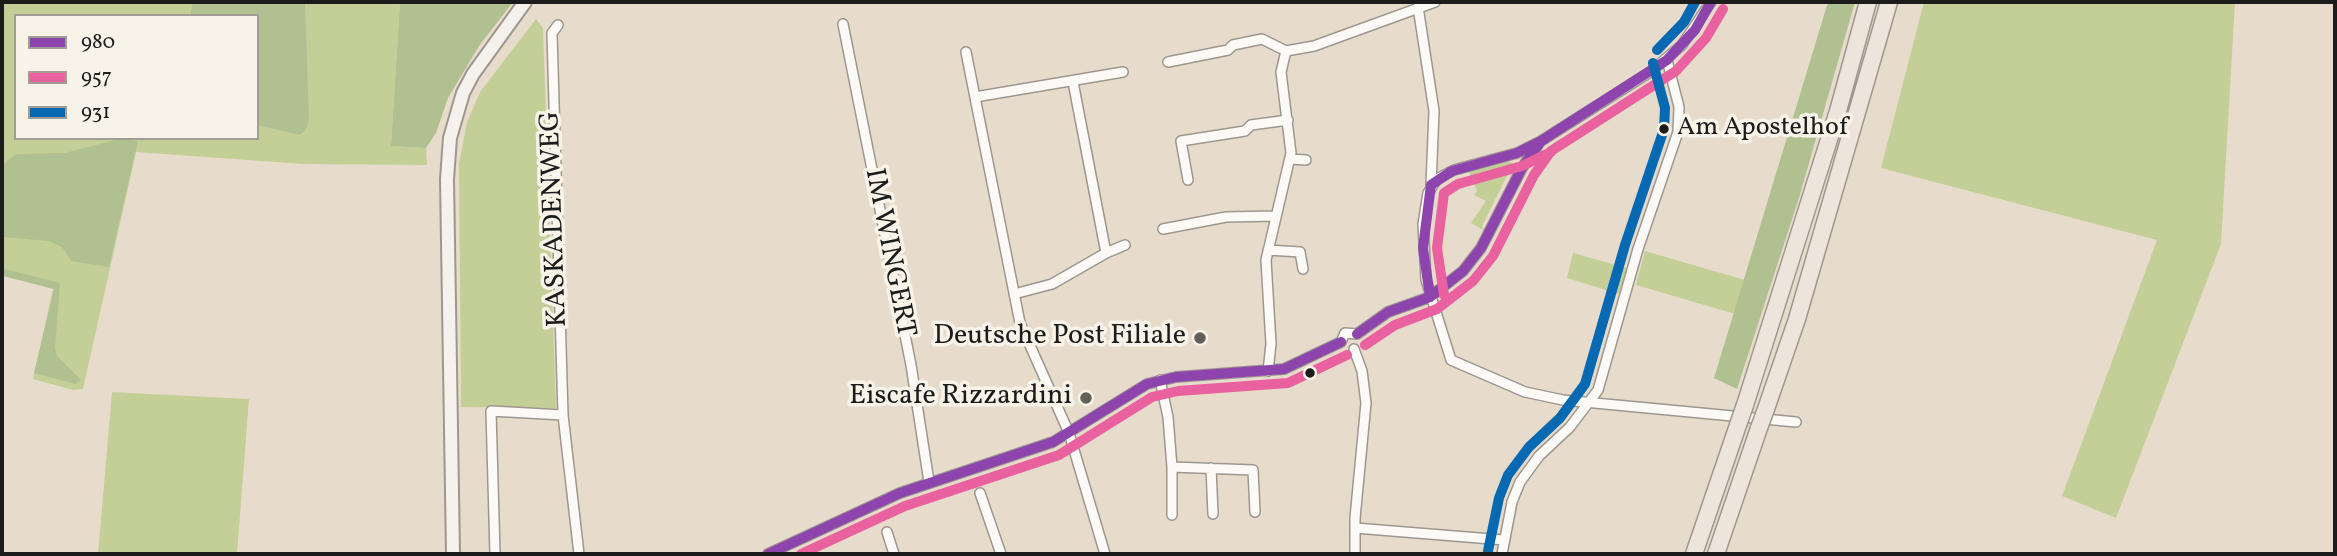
<!DOCTYPE html>
<html>
<head>
<meta charset="utf-8">
<style>
  body { margin:0 }
  #map { position:relative; width:2337px; height:556px; overflow:hidden; background:#e7dccc; font-family:Vollkorn,serif }
  canvas { display:block }
  .frame { position:absolute; inset:0; border:4px solid #1c1c1c; pointer-events:none }
  .legend { position:absolute; left:14px; top:14px; width:245px; height:126px; box-sizing:border-box; background:#f7f3e8; border:2px solid #9f9d96; margin:0; padding:9px 12px; list-style:none; font-size:21px; color:#1c1c1c }
  .legend li { display:flex; align-items:center; gap:14px; height:35px }
  .legend b { width:35px; border:2px solid #9f9d96 }
</style>
</head>
<body>
<div id="map">
<canvas width="2337" height="556"></canvas>
<div class="frame"></div>
<ul class="legend">
<li><b style="height:9px;background:#8e44ad"></b>980</li>
<li><b style="height:9px;background:#e9619e"></b>957</li>
<li><b style="height:9px;background:#0869b3"></b>931</li>
</ul>
</div>
<script>
const c = document.querySelector('canvas').getContext('2d');
c.lineJoin = 'round';
function paint(path, color) {
  c.fillStyle = color;
  c.fill(path, 'evenodd');
}
function poly(rows) {
  const path = new Path2D();
  for (const r of rows) {
    path.moveTo(r[0], r[1]);
    for (let i = 2; i < r.length; i += 2) path.lineTo(r[i], r[i + 1]);
  }
  return path;
}
function strokePath(path, color, width, dash) {
  c.strokeStyle = color;
  c.lineWidth = width;
  c.lineCap = dash ? 'butt' : 'round';
  c.setLineDash(dash || []);
  c.stroke(path);
}
function label(font, color, halo, rows, align = 'center') {
  c.font = font + ' Vollkorn,serif';
  c.lineWidth = 7;
  c.setLineDash([]);
  c.textBaseline = 'middle';
  c.strokeStyle = halo;
  c.fillStyle = color;
  for (const [text, x, y, turn = 0] of rows) {
    c.save();
    c.translate(x, y);
    c.rotate((+turn || 0) * Math.PI / 180);
    c.textAlign = isNaN(turn) ? turn : align;
    if (halo) c.strokeText(text, 0, 0);
    c.fillText(text, 0, 0);
    c.restore();
  }
}
paint(poly([
  [2,2,400,2,391,146,426,148,427,165,303,164,136,152,83,389,73,390,33,379,53,289,4,276,2,282],
  [16,16,257,16,257,138,16,138],
  [1924,2,2235,2,2221,244,2116,518,2062,496,2157,240,1881,168],
  [536,19,543,28,556,408,461,407,459,164,467,122,480,92],
  [1504,160,1513,163,1514,172,1513,176,1509,172,1482,226,1485,231,1471,223,1486,201,1474,195,1477,191,1468,170],
  [1645,251,1745,280,1735,314,1636,285],
  [1573,253,1627,268,1619,294,1567,278],
  [112,392,249,399,237,554,98,554]
]), '#c3cf97');
paint(poly([
  [193,2,305,2,309,121,305,131,299,135,257,125,257,16,190,16],
  [400,2,513,2,479,46,448,98,436,133,426,148,391,146],
  [1828,2,1855,2,1799,198,1737,389,1714,378],
  [119,139,138,141,109,267,71,261,62,247,49,241,2,237,2,166,9,159,17,154,65,153],
  [5,269,60,283,55,348,57,356,81,380,75,384,34,373,54,289,3,276]
]), '#b1c091');
const street = poly([
  [1711,2,1682,45,1650,72,1541,141,1517,153,1454,170,1437,179,1428,193,1423,224,1426,280,1451,360,1525,392,1563,400,1796,422],
  [1418,7,1434,111,1431,185],
  [843,24,911,365,929,482],
  [558,25,552,33,563,415,579,554],
  [966,52,1020,323,1069,433,1105,554],
  [1168,62,1228,50,1233,45,1262,39,1286,51],
  [975,97,1123,72],
  [1290,159,1306,160],
  [1188,180,1181,141,1245,131,1251,125,1288,120],
  [1163,229,1226,217,1276,216],
  [1268,250,1300,252,1303,269],
  [1106,253,1125,245],
  [1014,294,1052,284,1106,253,1073,82],
  [1357,334,1388,312,1430,297,1463,271,1481,248,1522,168,1538,145],
  [1341,342,1345,333,1357,334],
  [1354,349,1362,371,1366,403,1355,518,1355,554],
  [1268,371,1271,344,1266,260,1291,153,1281,72,1286,51,1314,46,1435,2],
  [1160,380,1168,417,1172,467,1253,470,1255,512],
  [1172,467,1172,515],
  [1211,468,1213,514],
  [980,493,1001,554],
  [1355,528,1504,540],
  [887,532,894,554],
  [495,554,491,411,563,415],
  [768,554,900,493,1053,442,1147,384,1176,377,1284,369,1341,342],
  [1502,554,1512,502,1520,482,1539,456,1570,427,1598,390,1638,249,1678,132,1679,107,1667,60]
]);
const secondary = poly([
  [453,554,447,179,450,138,463,93,473,74,525,2]
]);
const highway = poly([
  [1745,405,1838,111,1868,2],
  [1766,409,1797,319,1889,2],
  [1694,554,1738,425],
  [1716,554,1759,428]
]);
strokePath(street, '#9d978e', 12);
strokePath(secondary, '#9d978e', 16);
strokePath(highway, '#9d978e', 19);
strokePath(street, '#fbfaf7', 9);
strokePath(secondary, '#f5f1ec', 12);
strokePath(highway, '#ede4db', 16);
const highwayBridge = poly([
  [1738,425,1745,405],
  [1759,428,1766,409]
]);
strokePath(highwayBridge, '#9d978e', 19, []);
strokePath(highwayBridge, '#ede4db', 16);
strokePath(poly([
  [1430,297,1423,248,1431,185,1452,171,1517,153,1545,139],
  [1357,334,1388,312,1430,297,1463,271,1481,248,1522,168,1541,141,1667,60,1695,30,1711,2],
  [768,554,900,493,1053,442,1147,384,1176,377,1284,369,1341,342]
]), '#8e44ad', 10);
strokePath(poly([
  [1444,295,1437,248,1444,193,1458,184,1522,166,1551,152],
  [1365,345,1395,325,1437,309,1473,281,1493,256,1534,175,1551,151,1676,71,1706,38,1723,9],
  [801,554,905,506,1059,455,1152,397,1178,391,1288,383,1347,355]
]), '#e9619e', 10);
strokePath(poly([
  [1657,50,1684,22,1695,2],
  [1488,551,1499,498,1508,475,1529,447,1560,418,1585,384,1625,245,1664,129,1665,108,1653,63]
]), '#0869b3', 10);
for (const [x, y, r, color] of [
  [1664,129,6,"#1c1c1c"],
  [1200,338,7,"#635f5a"],
  [1310,373,6,"#1c1c1c"],
  [1086,398,7,"#635f5a"]
]) {
  const dot = new Path2D();
  dot.arc(x, y, r, 0, 2 * Math.PI);
  c.fillStyle = color;
  c.fill(dot);
  strokePath(dot, '#f7f3e8', 2.5);
}
label('26px', '#1c1c1c', '#f7f3e8', [
  ["Am Apostelhof",1677,129]
], 'left');
label('28px', '#1c1c1c', '#f7f3e8', [
  ["KASKADENWEG",556,219,-92],
  ["IM WINGERT",888,253,79]
]);
label('28px', '#1c1c1c', '#f7f3e8', [
  ["Deutsche Post Filiale",1186,338],
  ["Eiscafe Rizzardini",1072,398]
], 'right');
</script>
</body>
</html>
